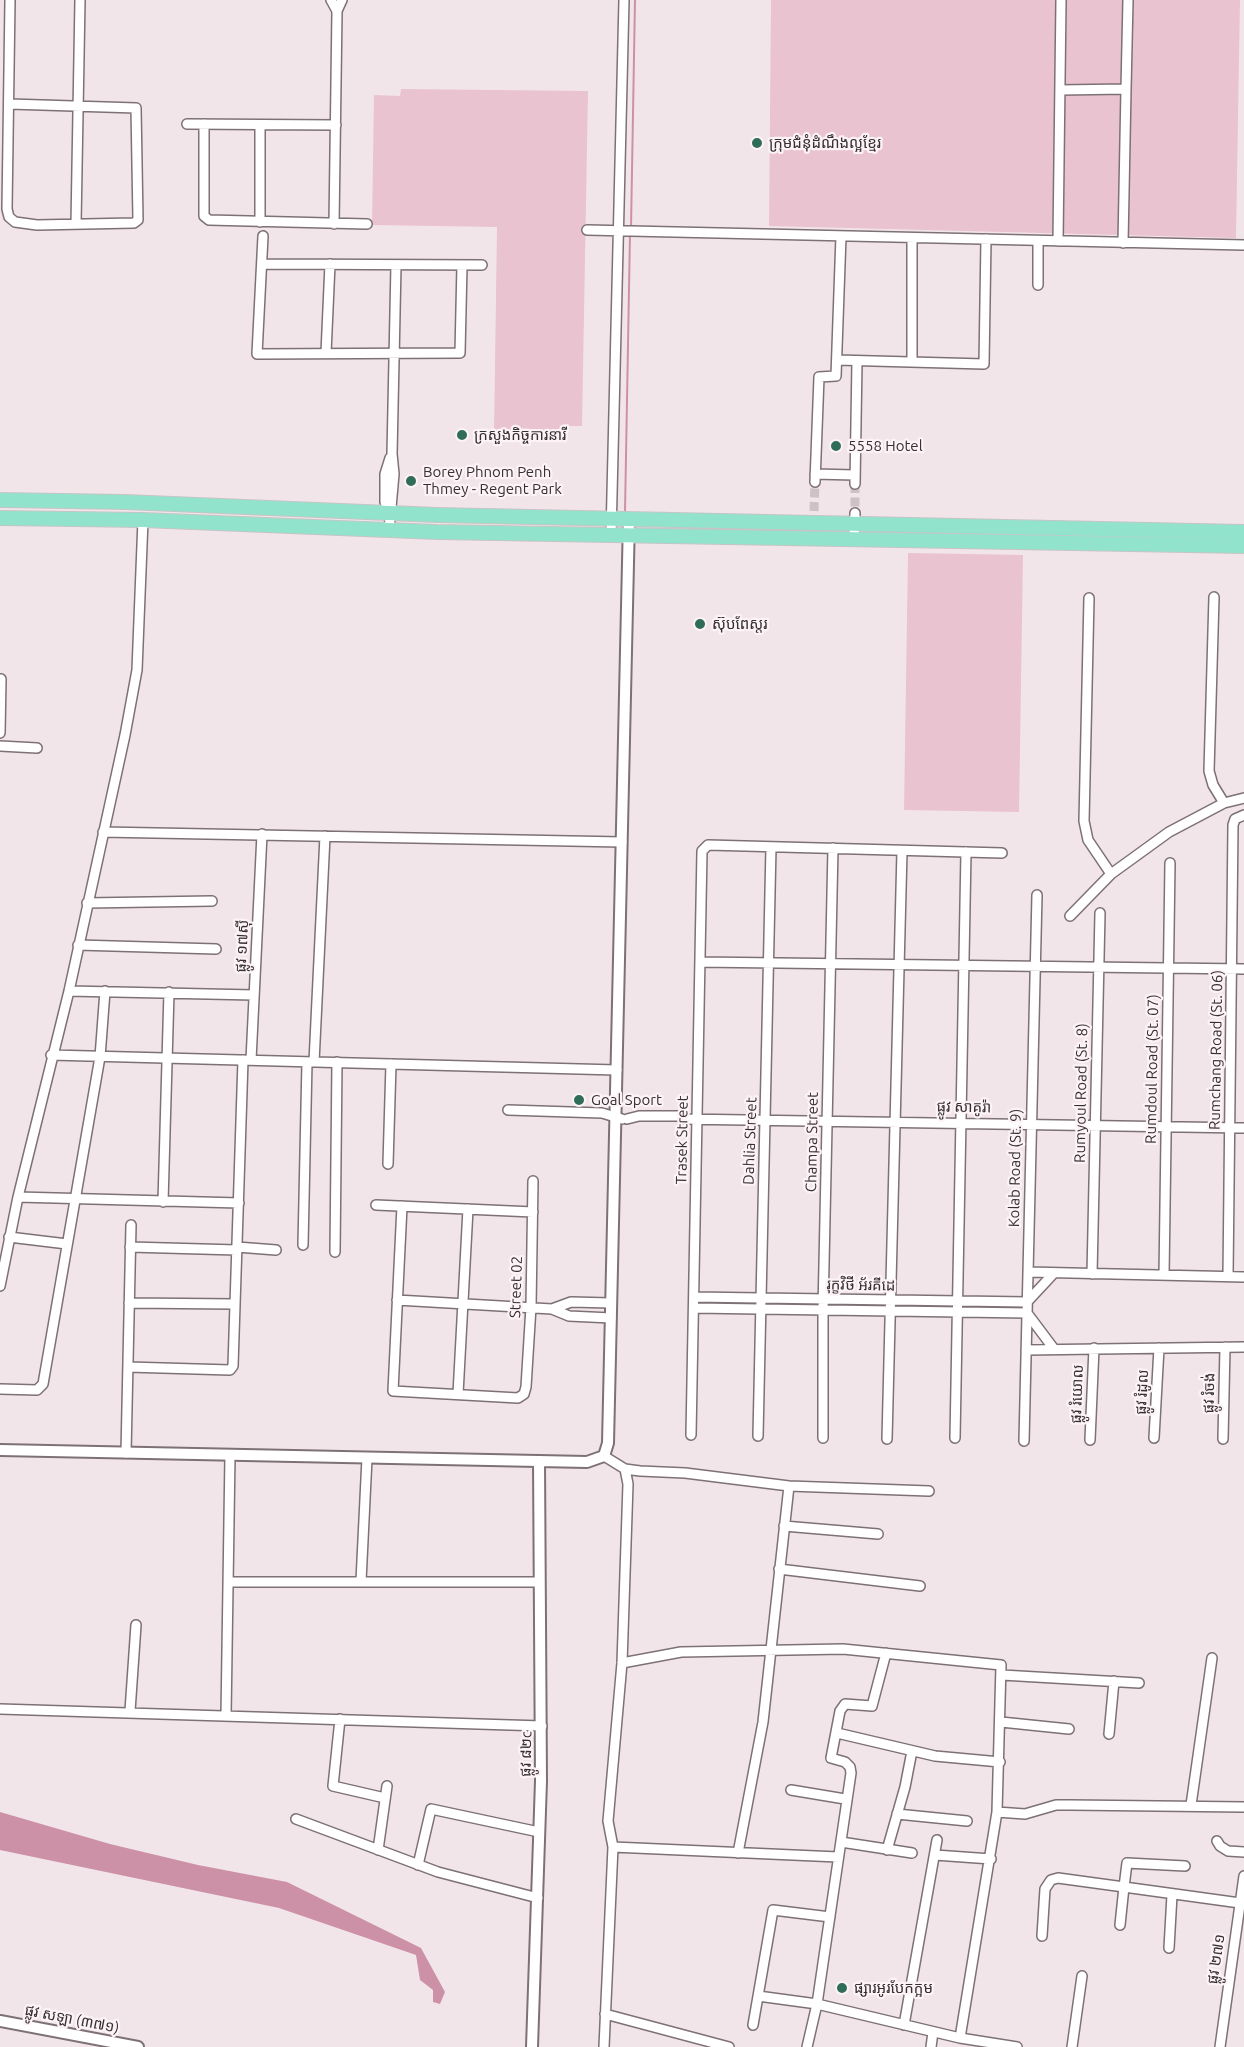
<!DOCTYPE html>
<html>
<head>
<meta charset="utf-8">
<style>
  body { margin:0 }
  canvas { display:block; background:#f2e5e9 }
</style>
</head>
<body>
<canvas width="1244" height="2047"></canvas>
<script>
const c = document.querySelector('canvas').getContext('2d');
c.lineJoin = 'round';
function paint(path, color) {
  c.fillStyle = color;
  c.fill(path, 'evenodd');
}
function poly(rows) {
  const path = new Path2D();
  for (const r of rows) {
    path.moveTo(r[0], r[1]);
    for (let i = 2; i < r.length; i += 2) path.lineTo(r[i], r[i + 1]);
  }
  return path;
}
function strokePath(path, color, width, dash) {
  c.strokeStyle = color;
  c.lineWidth = width;
  c.lineCap = dash ? 'butt' : 'round';
  c.setLineDash(dash || []);
  c.stroke(path);
}
function label(font, color, halo, rows, align = 'center') {
  c.font = font + ' Ubuntu,"Noto Sans Khmer",sans-serif';
  c.lineWidth = 4.5;
  c.setLineDash([]);
  c.textBaseline = 'middle';
  c.strokeStyle = halo;
  c.fillStyle = color;
  for (const [text, x, y, turn = 0] of rows) {
    c.save();
    c.translate(x, y);
    c.rotate((+turn || 0) * Math.PI / 180);
    c.textAlign = isNaN(turn) ? turn : align;
    if (halo) c.strokeText(text, 0, 0);
    c.fillText(text, 0, 0);
    c.restore();
  }
}
paint(poly([
  [771,0,1240,0,1236,238,769,226],
  [401,89,588,91,582,426,561,426,560,436,494,433,497,227,372,225,374,95,400,96],
  [908,553,1023,555,1019,812,904,810]
]), '#eac3d0');
paint(poly([
  [0,1812,110,1844,198,1865,287,1882,421,1948,445,1992,440,2004,433,2002,433,1990,420,1980,416,1955,279,1908,0,1850]
]), '#cd91a7');
strokePath(poly([
  [631,228,635,0],
  [625,511,630,234]
]), '#cd91a7', 2);
strokePath(poly([
  [855,484,855,513],
  [814,511,815,482]
]), '#ccc1c4', 9, [9, 4.5]);
const minor = poly([
  [10,0,7,209,9,217,15,222,37,225,134,223,138,220,136,108,10,104],
  [331,0,337,11,334,224],
  [337,11,342,0],
  [1060,90,1126,89,1128,0],
  [187,124,336,125],
  [204,124,204,216,209,220,367,224],
  [260,125,260,222],
  [76,224,80,0],
  [587,230,1244,245],
  [263,236,257,354,460,353,462,265],
  [1058,241,1061,0],
  [1123,243,1126,89],
  [262,264,482,265],
  [1038,285,1038,241],
  [326,353,330,264],
  [837,360,984,364,986,239],
  [912,362,912,238],
  [815,474,854,475],
  [815,482,819,377,836,376,841,236],
  [855,484,857,361],
  [389,513,385,502,385,474,390,458],
  [389,530,394,474,392,454,396,265],
  [611,535,624,0],
  [854,539,855,513],
  [1214,597,1209,771,1213,785,1224,803],
  [1089,598,1084,821,1088,840,1111,874],
  [0,733,1,679],
  [0,746,37,748],
  [103,832,622,842],
  [87,903,212,901],
  [1070,916,1111,874,1169,832,1224,803,1244,798],
  [78,945,216,949],
  [700,962,1244,969],
  [69,991,254,995],
  [51,1055,617,1070],
  [251,1060,262,834],
  [314,1062,325,836],
  [508,1110,602,1113,622,1119],
  [627,1119,639,1116,680,1116,683,1119,1244,1128],
  [388,1164,391,1064],
  [18,1197,239,1203],
  [163,1202,169,992],
  [376,1205,533,1212],
  [402,1206,393,1391,518,1398,524,1394,526,1387,531,1307,533,1181],
  [9,1237,67,1244],
  [303,1245,307,1062],
  [130,1247,237,1250],
  [237,1247,276,1250],
  [335,1252,337,1062],
  [1028,1272,1244,1277],
  [1092,1274,1100,913],
  [1164,1275,1170,863],
  [1228,1276,1233,825,1235,819,1244,815],
  [0,1286,18,1197,69,991,125,735,137,670,143,520],
  [694,1297,1027,1302,1054,1273],
  [397,1300,552,1309,569,1316,611,1318],
  [129,1303,235,1304],
  [694,1308,1027,1313,1054,1349],
  [552,1309,571,1302,611,1303],
  [1026,1350,1244,1347],
  [128,1367,230,1370,233,1366,243,1060],
  [0,1389,37,1390,43,1384,100,1057,105,991],
  [458,1394,468,1209],
  [691,1435,702,851,708,845,1002,853],
  [758,1436,771,847],
  [823,1438,823,1310,833,848],
  [955,1438,966,852],
  [1154,1438,1159,1348],
  [887,1439,902,851],
  [1223,1439,1225,1347],
  [1090,1440,1094,1348],
  [1024,1441,1037,895],
  [126,1453,131,1225],
  [604,1456,625,1469,640,1471,685,1473,789,1486,929,1491],
  [784,1526,878,1534],
  [779,1569,920,1586],
  [361,1581,367,1458],
  [229,1582,539,1582],
  [622,1663,681,1652,843,1649,1001,1665,997,1812,960,2038],
  [1002,1675,1139,1683],
  [0,1709,542,1726],
  [130,1711,136,1625],
  [226,1716,230,1455],
  [340,1719,333,1786,385,1798],
  [1001,1722,1069,1729],
  [837,1733,935,1756,1000,1762],
  [1109,1734,1114,1681],
  [791,1790,845,1799],
  [1191,1805,1212,1658],
  [997,1812,1025,1814,1056,1805,1070,1805,1244,1807],
  [897,1814,967,1821],
  [296,1819,438,1872,538,1898],
  [1217,1841,1220,1846,1228,1851,1244,1852],
  [841,1842,912,1853],
  [613,1847,838,1857],
  [378,1850,387,1786],
  [887,1850,905,1787,912,1751],
  [738,1853,763,1722,789,1486],
  [935,1855,991,1859],
  [418,1865,431,1809,539,1832],
  [1120,1925,1124,1887,1240,1903],
  [1042,1936,1045,1889,1051,1880,1058,1878,1124,1887,1127,1863,1185,1866],
  [1169,1948,1172,1895],
  [758,1996,817,2004,960,2038,1017,2047],
  [605,2014,729,2047],
  [753,2025,773,1910,830,1917],
  [904,2025,937,1840],
  [604,2047,613,1847,608,1821,622,1663,628,1484,625,1469],
  [807,2047,817,2004,851,1773,850,1767,845,1762,831,1758,840,1711,845,1704,872,1706,886,1653],
  [931,2047,933,2032],
  [1072,2047,1082,1976],
  [1220,2047,1244,1876]
]);
const tertiary = poly([
  [0,1450,587,1462,604,1456,608,1443,629,519],
  [0,2021,138,2047],
  [532,2047,541,1781,539,1461]
]);
const primary = poly([
  [0,500,125,502,437,515,1244,532],
  [0,518,143,520,437,532,1244,546]
]);
strokePath(minor, '#7d7175', 12);
strokePath(tertiary, '#7d7175', 14);
strokePath(primary, '#c6c5c5', 16);
strokePath(minor, '#fff', 9);
strokePath(tertiary, '#fff', 10);
strokePath(primary, '#92e3cb', 14);
for (const [x, y, r, color] of [
  [757,143,6,"#306d59"],
  [462,435,6,"#306d59"],
  [836,446,6,"#306d59"],
  [411,481,6,"#306d59"],
  [700,624,6,"#306d59"],
  [579,1100,6,"#306d59"],
  [842,1988,6,"#306d59"]
]) {
  const dot = new Path2D();
  dot.arc(x, y, r, 0, 2 * Math.PI);
  c.fillStyle = color;
  c.fill(dot);
  strokePath(dot, '#fdf3f6', 2);
}
label('15px', '#353031', '#fdf3f6', [
  ["ក្រុមជំនុំដំណឹងល្អខ្មែរ",769,143],
  ["ក្រសួងកិច្ចការនារី",474,435],
  ["5558 Hotel",848,446],
  ["Borey Phnom Penh",423,472],
  ["Thmey - Regent Park",423,489],
  ["ស៊ុបពែស្តរ",712,624],
  ["Goal Sport",591,1100],
  ["ផ្សារអូរបែកក្អម",854,1988]
], 'left');
label('15px', '#353031', '#fdf3f6', [
  ["ផ្លូវ ១៧ស៊ី",242,946,-87],
  ["Rumchang Road (St. 06)",1216,1050,-89],
  ["Rumdoul Road (St. 07)",1152,1069,-89],
  ["Rumyoul Road (St. 8)",1081,1093,-89],
  ["ផ្លូវ សាគូរ៉ា",964,1107,1],
  ["Trasek Street",682,1140,-89],
  ["Dahlia Street",750,1141,-88],
  ["Champa Street",812,1142,-89],
  ["Kolab Road (St. 9)",1015,1168,-89],
  ["រុក្ខវិថី អ័រគីដេ",861,1285,1],
  ["Street 02",516,1287,-88],
  ["ផ្លូវ រំដូល",1142,1392,-87],
  ["ផ្លូវ រំចង់",1209,1393,-89],
  ["ផ្លូវ រំយោល",1077,1394,-88],
  ["ផ្លូវ ៨២c",526,1754,-89],
  ["ផ្លូវ ២៧១",1216,1959,-81],
  ["ផ្លូវ សឡា (៣៧១)",72,2019,11]
]);
</script>
</body>
</html>
